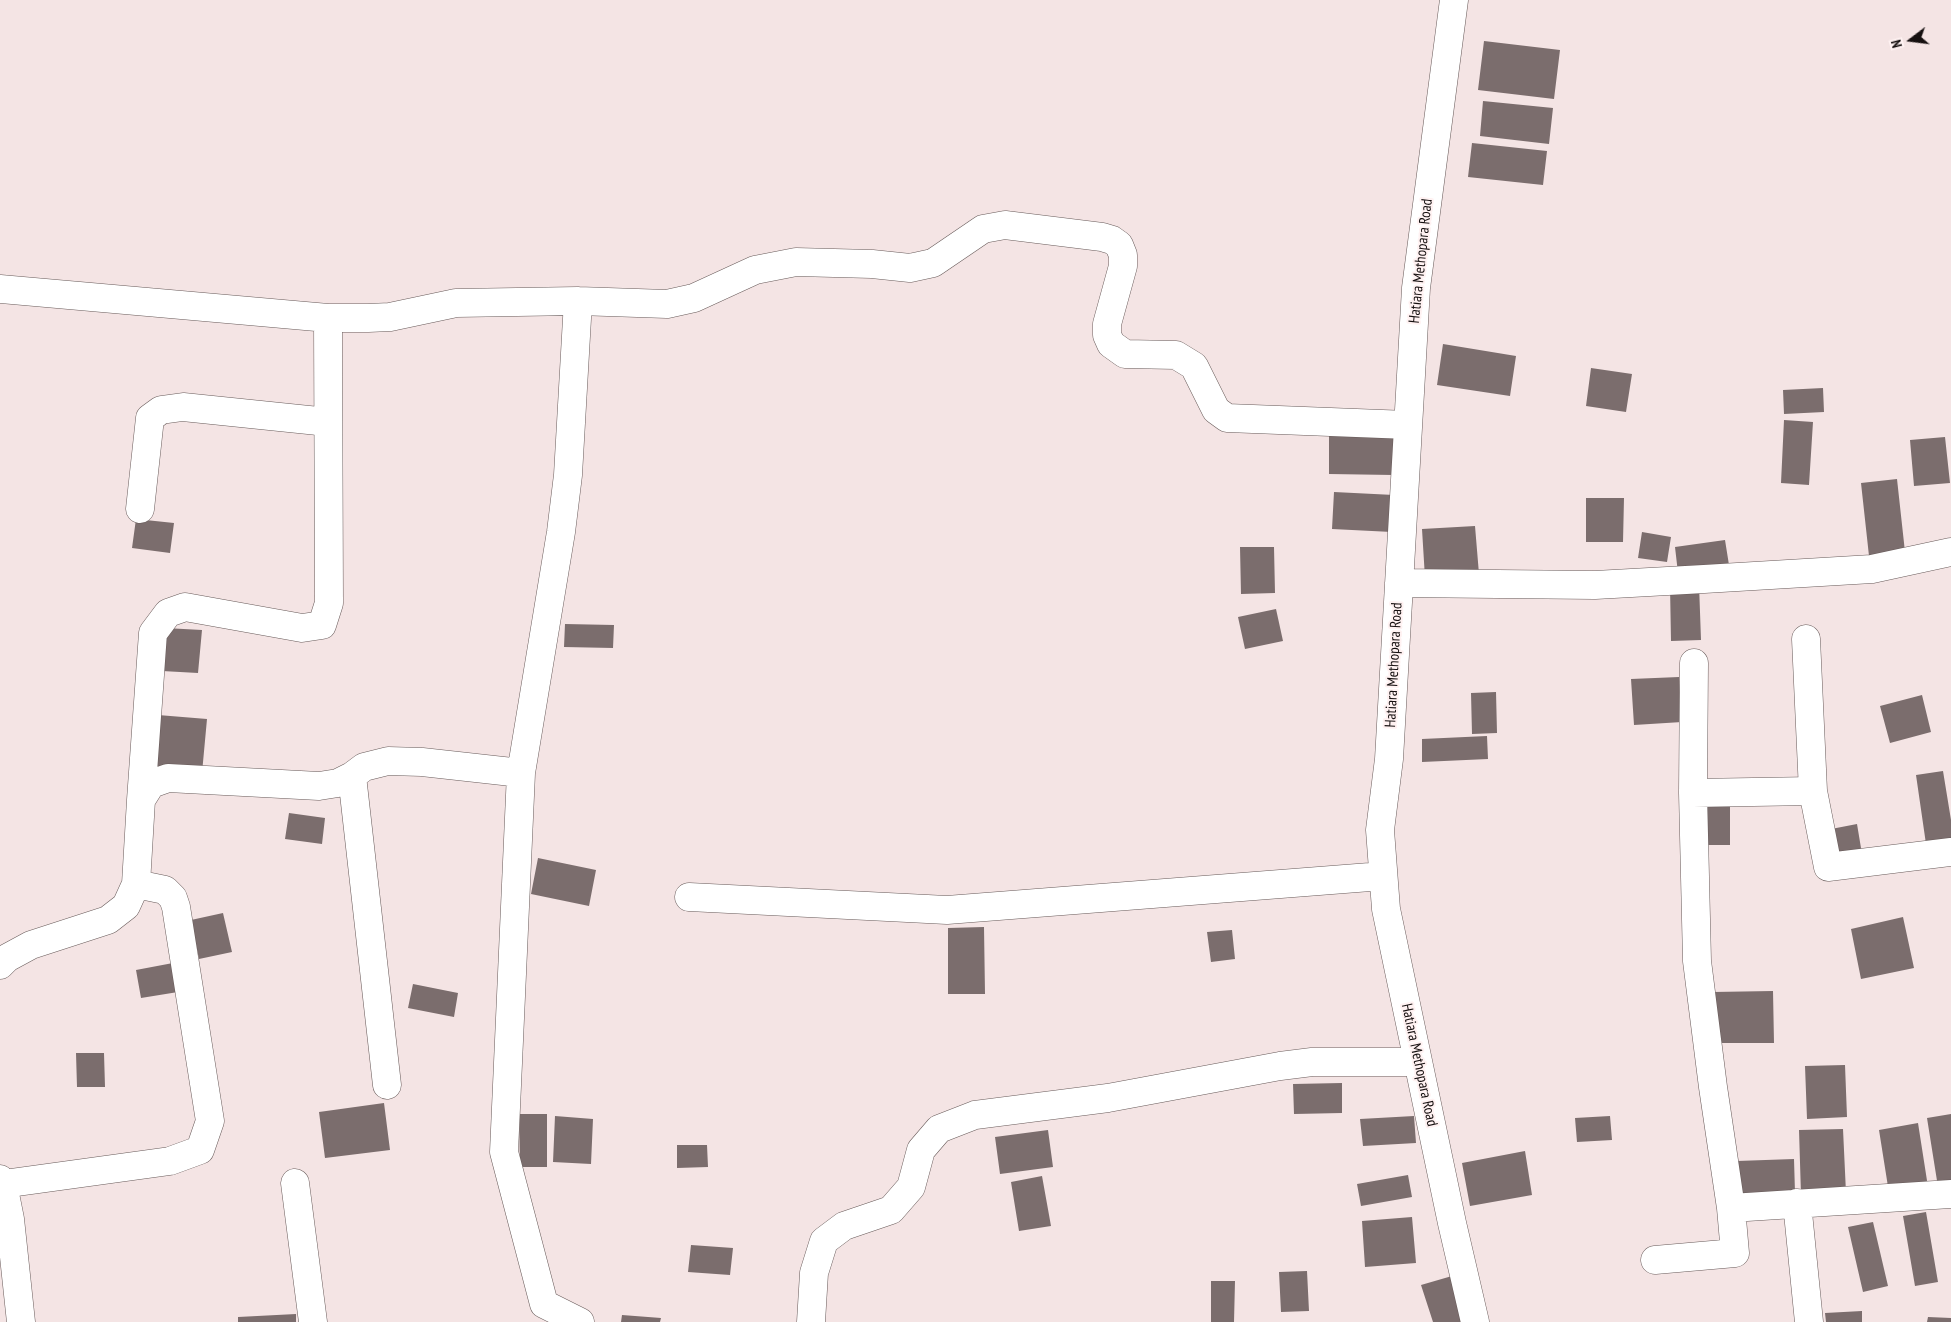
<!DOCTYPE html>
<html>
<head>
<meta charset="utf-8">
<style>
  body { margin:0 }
  #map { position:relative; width:1951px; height:1322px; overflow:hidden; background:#f4e4e4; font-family:"PT Sans Narrow",sans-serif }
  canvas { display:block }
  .north { position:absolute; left:1886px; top:15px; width:50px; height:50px; -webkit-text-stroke:4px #fff2f2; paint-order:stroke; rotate:255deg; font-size:14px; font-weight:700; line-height:20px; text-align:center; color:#161010 }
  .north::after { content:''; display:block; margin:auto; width:18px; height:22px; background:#161010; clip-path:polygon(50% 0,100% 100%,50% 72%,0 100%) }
</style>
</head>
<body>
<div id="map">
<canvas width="1951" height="1322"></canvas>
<div class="north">N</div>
</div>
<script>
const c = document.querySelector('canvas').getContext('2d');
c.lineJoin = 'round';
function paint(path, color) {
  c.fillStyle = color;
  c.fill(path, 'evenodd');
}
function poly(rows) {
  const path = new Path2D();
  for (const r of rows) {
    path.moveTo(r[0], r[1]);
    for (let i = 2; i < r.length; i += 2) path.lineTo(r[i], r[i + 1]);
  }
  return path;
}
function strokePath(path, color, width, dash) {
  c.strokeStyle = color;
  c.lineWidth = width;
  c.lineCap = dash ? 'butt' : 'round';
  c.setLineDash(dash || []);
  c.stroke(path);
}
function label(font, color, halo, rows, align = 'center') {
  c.font = font + ' "PT Sans Narrow",sans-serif';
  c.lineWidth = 4;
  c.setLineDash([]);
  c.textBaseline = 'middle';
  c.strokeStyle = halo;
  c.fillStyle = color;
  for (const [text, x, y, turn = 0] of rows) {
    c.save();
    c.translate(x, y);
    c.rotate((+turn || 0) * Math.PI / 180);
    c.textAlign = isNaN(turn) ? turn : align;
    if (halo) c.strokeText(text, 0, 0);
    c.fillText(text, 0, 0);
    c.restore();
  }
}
paint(poly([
  [1484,41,1560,50,1554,99,1478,90],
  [1483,101,1553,108,1549,144,1480,136],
  [1472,143,1547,151,1543,185,1468,177],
  [1443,344,1516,356,1510,396,1437,385],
  [1591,368,1632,374,1626,412,1586,406],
  [1823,388,1824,412,1784,414,1783,390],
  [1784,420,1813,422,1809,485,1781,483],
  [1329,432,1393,433,1393,475,1329,474],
  [1945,437,1950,483,1914,486,1910,440],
  [1897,479,1905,552,1869,556,1861,483],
  [1334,492,1394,495,1392,532,1332,529],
  [1586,498,1624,498,1623,542,1586,542],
  [136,519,174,523,170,553,132,548],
  [1475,526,1479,574,1425,578,1422,529],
  [1642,532,1671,537,1667,562,1638,558],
  [1725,540,1729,565,1678,573,1675,547],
  [1240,547,1274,547,1275,593,1241,594],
  [1699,584,1701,640,1671,641,1670,586],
  [1276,609,1283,641,1245,649,1238,617],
  [565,624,614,625,613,648,564,647],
  [165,628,202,630,198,673,162,671],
  [1679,677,1682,722,1634,725,1631,679],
  [1496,692,1497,733,1472,734,1471,693],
  [1922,695,1931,732,1890,743,1880,706],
  [158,715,207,719,202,773,153,768],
  [1487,736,1488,759,1422,762,1422,739],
  [1943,771,1951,820,1951,840,1926,844,1916,775],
  [1704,804,1730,804,1730,845,1703,845],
  [289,813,325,818,322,844,285,839],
  [1857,824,1862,854,1831,860,1826,830],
  [538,858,596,870,589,906,531,894],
  [223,913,232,952,199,959,191,920],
  [1903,917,1914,968,1861,979,1851,929],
  [984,927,985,994,948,994,948,928],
  [1232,930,1235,959,1211,962,1207,932],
  [173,963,178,992,141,998,136,970],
  [413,984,458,993,454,1017,408,1008],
  [1773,991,1774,1043,1713,1043,1713,992],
  [76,1053,104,1053,105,1087,77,1087],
  [1845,1065,1847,1117,1807,1119,1805,1066],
  [1342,1083,1342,1113,1294,1114,1293,1084],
  [384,1103,390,1150,325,1158,319,1112],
  [519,1114,547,1114,547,1167,520,1167],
  [1951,1114,1951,1184,1938,1187,1927,1118],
  [555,1116,593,1119,591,1164,553,1162],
  [1414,1116,1416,1143,1363,1146,1360,1119],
  [1610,1116,1612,1140,1577,1142,1575,1118],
  [1918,1123,1928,1187,1889,1193,1879,1130],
  [1843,1129,1846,1193,1801,1195,1799,1130],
  [1048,1130,1053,1167,1000,1174,995,1137],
  [677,1145,707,1145,708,1167,677,1168],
  [1525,1151,1532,1195,1470,1206,1462,1163],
  [1794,1159,1795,1193,1738,1196,1737,1161],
  [1408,1175,1412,1197,1361,1206,1357,1184],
  [1042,1176,1051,1226,1019,1231,1011,1182],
  [1926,1212,1938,1282,1915,1286,1903,1216],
  [1412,1217,1416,1263,1365,1267,1362,1221],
  [1873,1222,1888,1286,1863,1292,1848,1227],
  [691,1245,733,1248,730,1275,688,1272],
  [1307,1271,1309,1311,1281,1312,1279,1272],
  [1452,1276,1467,1322,1433,1322,1421,1285],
  [1211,1281,1235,1281,1234,1322,1211,1322],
  [1862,1311,1862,1322,1826,1322,1825,1313],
  [296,1314,296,1322,238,1322,238,1317],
  [622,1315,661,1318,660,1322,621,1322],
  [1928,1317,1951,1318,1951,1322,1927,1322]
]), '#7b6d6d');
const street = poly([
  [1454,0,1416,288,1389,759,1380,830,1386,909,1452,1223,1475,1322],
  [0,289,328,318,368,318,390,317,456,303,578,301,667,304,694,298,755,270,796,262,872,264,910,268,933,263,983,229,1005,225,1102,237,1112,240,1119,245,1123,255,1123,266,1107,324,1107,335,1111,344,1125,354,1176,355,1194,366,1216,410,1227,418,1408,425],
  [578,301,568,475,561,532,521,773,504,1152,544,1304,580,1322],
  [140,509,150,418,161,410,183,407,328,422],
  [1399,583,1595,585,1704,579,1872,569,1951,552],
  [1806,639,1813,791],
  [352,776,387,1085],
  [1693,793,1813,791,1828,867,1951,852],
  [141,800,153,633,168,613,185,607,302,628,322,625,329,603,328,318],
  [689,897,947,910,1383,876],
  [0,965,7,958,31,945,108,920,126,906,136,884,141,800,151,784,168,778,319,786,338,783,352,776,364,767,388,761,422,762,521,773],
  [0,1179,3,1184,10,1219,21,1322],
  [295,1183,313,1322],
  [3,1184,170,1161,200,1150,210,1121,176,907,173,898,165,890,136,884],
  [1797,1203,1809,1322],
  [1731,1208,1951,1194],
  [1655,1260,1735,1253,1731,1208,1713,1087,1697,961,1693,793,1694,663],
  [811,1322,814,1273,824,1241,844,1226,891,1210,911,1187,921,1150,939,1129,975,1115,1108,1098,1280,1066,1312,1062,1418,1062]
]);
strokePath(street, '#685b5a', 29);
strokePath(street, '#fff', 28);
label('15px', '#161010', '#fff2f2', [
  ["Hatiara Methopara Road",1421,261,-84],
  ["Hatiara Methopara Road",1394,665,-87],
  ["Hatiara Methopara Road",1419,1065,78]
]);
</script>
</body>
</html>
